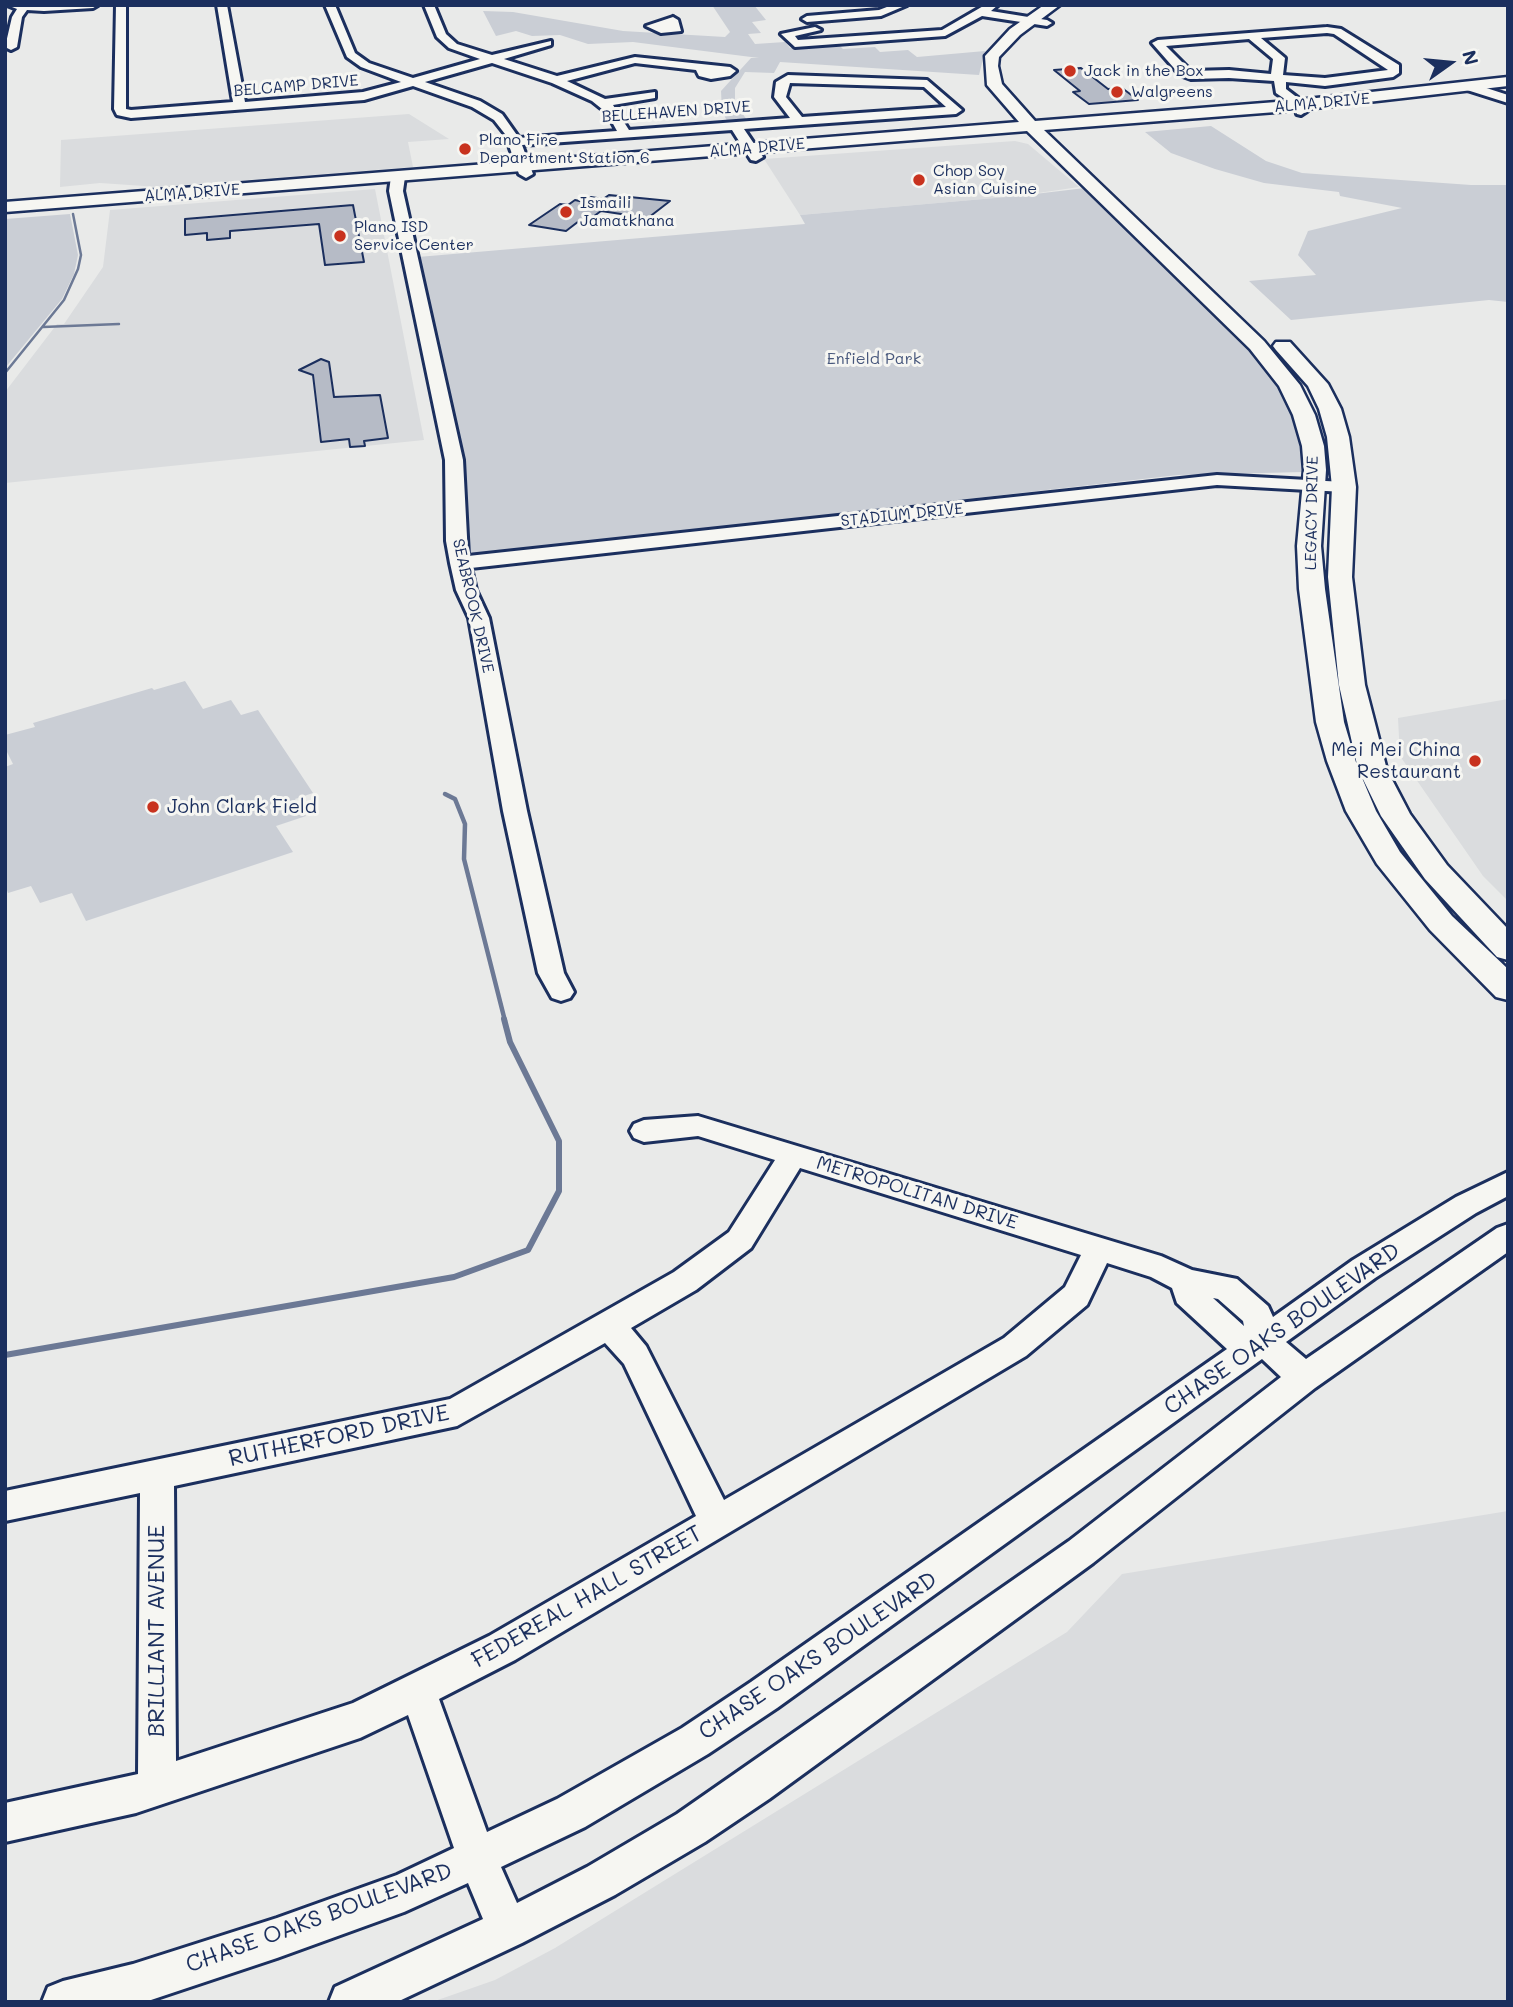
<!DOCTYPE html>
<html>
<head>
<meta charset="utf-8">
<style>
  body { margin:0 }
  #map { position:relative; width:1513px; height:2007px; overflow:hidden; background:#e9eae9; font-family:Mali,sans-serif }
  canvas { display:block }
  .frame { position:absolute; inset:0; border:7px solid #1b2f5e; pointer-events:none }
  .north { position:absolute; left:1415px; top:28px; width:70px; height:70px; -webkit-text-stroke:5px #f6f6f2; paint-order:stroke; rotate:75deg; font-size:19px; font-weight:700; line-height:28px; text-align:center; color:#1b2f5e }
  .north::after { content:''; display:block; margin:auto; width:24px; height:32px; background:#1b2f5e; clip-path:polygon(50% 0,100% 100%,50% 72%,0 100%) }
</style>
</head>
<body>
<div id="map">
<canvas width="1513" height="2007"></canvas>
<div class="frame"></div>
<div class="north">N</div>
</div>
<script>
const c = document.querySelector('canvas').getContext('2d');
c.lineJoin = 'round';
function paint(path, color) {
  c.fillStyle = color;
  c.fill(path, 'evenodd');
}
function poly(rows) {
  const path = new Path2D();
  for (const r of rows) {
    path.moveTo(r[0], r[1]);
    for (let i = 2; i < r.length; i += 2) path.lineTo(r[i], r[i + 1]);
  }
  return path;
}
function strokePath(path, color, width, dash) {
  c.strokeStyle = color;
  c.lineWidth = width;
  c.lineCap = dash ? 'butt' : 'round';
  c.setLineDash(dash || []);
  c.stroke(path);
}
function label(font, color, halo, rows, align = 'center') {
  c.font = font + ' Mali,sans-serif';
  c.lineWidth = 6;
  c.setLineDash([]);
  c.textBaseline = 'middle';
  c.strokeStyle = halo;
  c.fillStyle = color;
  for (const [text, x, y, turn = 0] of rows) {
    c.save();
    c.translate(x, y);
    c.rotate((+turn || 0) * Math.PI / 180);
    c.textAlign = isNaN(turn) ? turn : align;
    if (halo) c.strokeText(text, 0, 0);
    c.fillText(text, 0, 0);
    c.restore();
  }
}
paint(poly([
  [409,114,449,139,408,142,413,167,159,187,100,183,60,187,61,140],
  [1015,141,1028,144,1079,187,1018,196,800,215,764,159],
  [375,189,424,440,5,483,5,392,57,324,64,324,103,267,110,210],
  [1508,699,1508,901,1483,876,1400,756,1398,718],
  [1508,1511,1508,2002,432,2002,495,1980,555,1948,1067,1632,1122,1574]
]), '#dadcde');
paint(poly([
  [712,5,754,5,766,20,752,22,761,33,748,34,755,44,785,42,790,48,838,44,843,49,875,47,880,52,908,50,917,57,985,51,979,75,780,62,774,73,745,72,735,88,735,103,747,120,727,121,722,111,721,91,751,58,759,58,633,42,588,44,560,35,532,36,516,31,496,36,483,11,513,12,623,31,725,37,730,32],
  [1211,126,1266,161,1302,173,1471,185,1508,185,1508,302,1489,300,1291,320,1249,281,1316,275,1298,255,1308,231,1402,208,1340,196,1339,192,1264,183,1215,169,1171,153,1145,132],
  [1085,188,1256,350,1289,401,1303,441,1304,472,1178,475,476,555,469,551,465,543,463,506,463,450,418,257,805,224,800,215,1018,196],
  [70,214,78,255,74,274,62,299,5,368,5,219],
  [185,681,203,709,231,700,241,715,258,710,313,793,295,799,306,816,276,826,293,852,86,921,72,893,40,903,31,886,8,893,5,885,5,767,13,764,5,748,5,735,35,727,33,723,152,688,154,690]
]), '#caced5');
strokePath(poly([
  [43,327,119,324],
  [5,373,64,300,78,269,81,255,73,214]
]), '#6c7995', 2.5);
strokePath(poly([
  [445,794,455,799,465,824,464,859,505,1021]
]), '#6c7995', 4.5);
strokePath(poly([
  [5,1355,454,1277,528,1250,559,1191,559,1141,510,1042,504,1019]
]), '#6c7995', 6);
const building = poly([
  [1081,68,1108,89,1122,88,1138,100,1089,104,1073,92,1080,91,1054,70,1081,68],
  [609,195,670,201,648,218,601,211,586,222,579,221,566,231,529,225,560,204,568,205,575,200,584,202,591,197,603,199,609,195],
  [353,205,364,262,325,265,319,224,230,231,230,238,207,240,207,233,185,235,185,219,353,205],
  [321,359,329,362,334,397,380,395,388,438,364,441,365,446,350,447,349,439,321,442,313,375,299,370,321,359]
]);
paint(building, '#b6bbc6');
strokePath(building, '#1b2f5e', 2);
const minor = poly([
  [7,5,98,5,93,8,44,11,27,10,22,17,17,47,11,50,5,47,12,17,17,9,7,5],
  [116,5,126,5,126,109,131,110,233,102,217,5,227,5,245,102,363,92,401,82,361,67,347,57,325,5,335,5,355,53,369,63,413,78,480,59,449,48,437,37,424,5,434,5,446,34,457,44,492,55,551,41,551,45,504,59,557,76,635,57,730,67,736,71,730,76,711,79,699,76,696,70,635,63,567,81,605,99,655,92,655,98,613,105,629,130,790,118,774,97,776,82,788,75,927,80,962,110,956,114,744,129,763,157,756,161,751,160,732,130,522,145,533,174,526,178,519,174,505,134,494,120,472,107,413,86,364,100,131,118,117,115,114,109,116,5],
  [492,63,552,83,592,101,607,113,617,131,519,138,502,114,480,101,425,82,492,63],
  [790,83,924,87,946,107,802,117,786,97,790,83],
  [892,5,907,5,881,16,807,22,802,19,807,16,879,10,892,5],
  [985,5,998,5,991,11,1047,20,1052,23,1047,26,982,16,945,36,795,47,781,34,815,27,821,30,795,36,798,40,942,30,985,5],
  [673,17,678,20,681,31,661,33,646,26,673,17],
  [1327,27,1341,29,1399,65,1399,73,1393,77,1325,86,1286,82,1286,89,1307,105,1307,111,1301,115,1297,114,1295,106,1276,93,1274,81,1229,78,1191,79,1180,75,1152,43,1158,40,1327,27],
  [1327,33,1334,34,1388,70,1325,78,1283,75,1285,58,1261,38,1327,33],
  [1249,39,1273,59,1271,74,1229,70,1191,71,1166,46,1249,39],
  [1471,83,1508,95,1508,103,1467,90,1465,87,1471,83],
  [398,173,405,177,403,191,463,460,468,556,1217,475,1344,482,1353,487,1344,492,1217,485,471,568,476,590,489,618,527,811,564,973,574,992,570,998,561,1001,552,998,538,973,503,811,469,618,456,590,450,563,446,541,445,460,389,191,391,177,398,173],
  [698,1116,1161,1256,1192,1270,1237,1279,1268,1306,1273,1317,1353,1260,1456,1197,1508,1172,1508,1196,1476,1213,1375,1278,1286,1342,1306,1359,1497,1228,1508,1224,1508,1252,1315,1388,1093,1563,769,1799,705,1842,615,1895,522,1943,397,2002,329,2002,335,1987,483,1919,468,1883,404,1912,277,1958,145,2002,42,2002,48,1987,63,1981,133,1964,277,1918,397,1875,454,1848,408,1715,360,1738,136,1813,5,1842,5,1803,138,1774,140,1493,5,1521,5,1491,450,1399,674,1272,729,1232,775,1160,698,1136,644,1142,634,1138,630,1131,634,1124,644,1120,698,1116],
  [800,1168,1081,1255,1065,1287,1004,1338,724,1500,646,1346,631,1328,696,1290,751,1248,800,1168],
  [1107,1263,1151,1277,1172,1288,1177,1303,1227,1349,751,1682,682,1728,557,1799,487,1832,439,1699,515,1660,1026,1356,1087,1305,1107,1263],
  [1213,1298,1218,1299,1243,1321,1244,1326,1213,1298],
  [605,1343,624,1364,696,1516,489,1636,353,1703,176,1761,174,1486,457,1426,605,1343],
  [1262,1359,1281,1377,1069,1541,677,1814,587,1867,517,1903,501,1867,585,1827,708,1754,777,1708,1262,1359]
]);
const major = poly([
  [1044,5,1060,5,1020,35,999,57,998,66,1002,84,1035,121,1289,101,1508,77,1508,86,1289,111,1044,130,1264,341,1300,385,1315,415,1324,446,1326,470,1321,546,1325,589,1344,722,1358,769,1339,685,1328,577,1332,487,1327,437,1319,409,1308,386,1276,350,1273,346,1276,342,1290,342,1328,384,1341,409,1349,437,1356,487,1352,577,1365,685,1387,770,1410,814,1447,865,1508,929,1508,960,1497,957,1425,879,1381,816,1360,773,1376,811,1400,852,1452,916,1508,969,1508,1000,1496,997,1430,930,1377,864,1346,811,1327,761,1316,722,1299,589,1297,546,1304,470,1302,446,1293,415,1279,386,1250,349,1027,131,5,212,5,202,1019,122,987,85,985,56,1010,29,1044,5]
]);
strokePath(minor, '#1b2f5e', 6);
strokePath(major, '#1b2f5e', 5);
paint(minor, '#f6f6f2');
paint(major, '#f6f6f2');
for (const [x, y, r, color] of [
  [1070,71,7,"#c8321e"],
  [1117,92,7,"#c8321e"],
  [465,149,7,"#c8321e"],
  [919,180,7,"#c8321e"],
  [566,212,7,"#c8321e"],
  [340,236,7,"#c8321e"],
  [1475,761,7,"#c8321e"],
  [153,807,7,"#c8321e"]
]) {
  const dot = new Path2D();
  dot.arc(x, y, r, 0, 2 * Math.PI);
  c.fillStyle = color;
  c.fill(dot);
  strokePath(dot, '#f6f6f2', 2.5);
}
label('16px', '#1b2f5e', '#f6f6f2', [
  ["Jack in the Box",1084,71],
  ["Walgreens",1131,92],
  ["Plano Fire",479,140],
  ["Department Station 6",479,158],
  ["Chop Soy",933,171],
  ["Asian Cuisine",933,189],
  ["Ismaili",580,203],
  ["Jamatkhana",580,221],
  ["Plano ISD",354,227],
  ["Service Center",354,245]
], 'left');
label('16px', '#1b2f5e', '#f6f6f2', [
  ["BELCAMP DRIVE",296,86,-5],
  ["ALMA DRIVE",1322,103,-5],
  ["BELLEHAVEN DRIVE",676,112,-4],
  ["ALMA DRIVE",757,148,-5],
  ["ALMA DRIVE",192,193,-4],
  ["LEGACY DRIVE",1312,513,-89],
  ["STADIUM DRIVE",902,515,-6],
  ["SEABROOK DRIVE",473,606,77]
]);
label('16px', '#47577c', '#f6f6f2', [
  ["Enfield Park",874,359]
]);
label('19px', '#1b2f5e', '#f6f6f2', [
  ["Mei Mei China",1461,750],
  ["Restaurant",1461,772],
  ["John Clark Field",167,807,"left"]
], 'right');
label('19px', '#1b2f5e', '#f6f6f2', [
  ["METROPOLITAN DRIVE",917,1193,17]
]);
label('23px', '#1b2f5e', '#f6f6f2', [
  ["CHASE OAKS BOULEVARD",1282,1329,-35],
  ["RUTHERFORD DRIVE",339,1436,-12],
  ["FEDEREAL HALL STREET",587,1597,-30],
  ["BRILLIANT AVENUE",157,1631,-90],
  ["CHASE OAKS BOULEVARD",818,1656,-34],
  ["CHASE OAKS BOULEVARD",319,1918,-20]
]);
</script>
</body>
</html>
